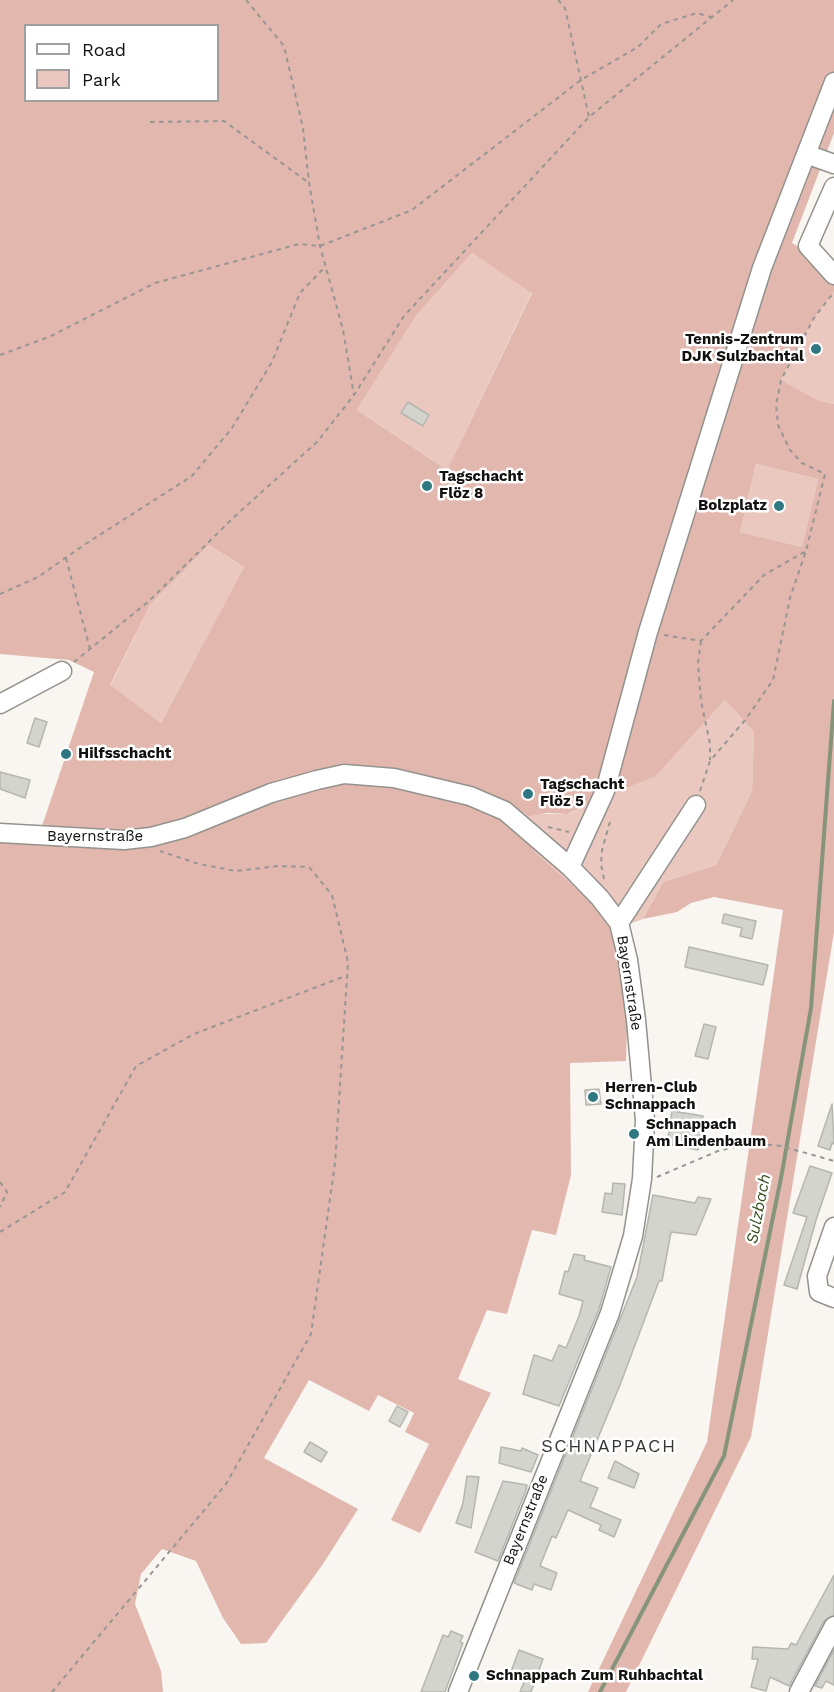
<!DOCTYPE html>
<html>
<head>
<meta charset="utf-8">
<style>
  body { margin:0 }
  #map { position:relative; width:834px; height:1692px; overflow:hidden; background:#f9f6f2; font-family:"Work Sans",sans-serif }
  canvas { display:block }
  .legend { position:absolute; left:24px; top:24px; width:195px; height:78px; box-sizing:border-box; background:#fff; border:2px solid #a0a09f; margin:0; padding:8px 10px; list-style:none; font-size:18px; color:#12110f }
  .legend li { display:flex; align-items:center; gap:12px; height:30px }
  .legend b { width:30px; border:2px solid #a0a09f }
</style>
</head>
<body>
<div id="map">
<canvas width="834" height="1692"></canvas>
<ul class="legend">
<li><b style="height:8px;background:#fff"></b>Road</li>
<li><b style="height:16px;background:#eac8c0"></b>Park</li>
</ul>
</div>
<script>
const c = document.querySelector('canvas').getContext('2d');
c.lineJoin = 'round';
function paint(path, color) {
  c.fillStyle = color;
  c.fill(path, 'evenodd');
}
function poly(rows) {
  const path = new Path2D();
  for (const r of rows) {
    path.moveTo(r[0], r[1]);
    for (let i = 2; i < r.length; i += 2) path.lineTo(r[i], r[i + 1]);
  }
  return path;
}
function strokePath(path, color, width, dash) {
  c.strokeStyle = color;
  c.lineWidth = width;
  c.lineCap = dash ? 'butt' : 'round';
  c.setLineDash(dash || []);
  c.stroke(path);
}
function label(font, color, halo, rows, align = 'center') {
  c.font = font + ' "Work Sans",sans-serif';
  c.lineWidth = 5;
  c.setLineDash([]);
  c.textBaseline = 'middle';
  c.strokeStyle = halo;
  c.fillStyle = color;
  for (const [text, x, y, turn = 0] of rows) {
    c.save();
    c.translate(x, y);
    c.rotate((+turn || 0) * Math.PI / 180);
    c.textAlign = isNaN(turn) ? turn : align;
    if (halo) c.strokeText(text, 0, 0);
    c.fillText(text, 0, 0);
    c.restore();
  }
}
paint(poly([
  [472,253,532,292,447,470,357,410,416,316],
  [834,292,834,404,818,400,781,380,814,318],
  [756,464,818,479,802,547,740,532],
  [209,545,244,567,161,723,110,686,150,605],
  [725,700,754,732,752,791,716,865,663,882,643,919,613,930,587,898,535,852,528,839,522,814,569,814,593,801,655,777]
]), '#eac8c0');
paint(poly([
  [0,0,834,0,834,133,792,243,817,258,834,275,834,292,814,318,781,380,818,400,834,404,834,932,751,1437,626,1692,588,1692,707,1442,783,910,714,897,691,903,677,912,643,919,663,882,716,865,752,791,754,732,725,700,655,777,593,801,568,814,547,813,529,816,493,796,472,788,395,770,343,766,150,829,124,832,62,830,42,826,94,672,69,660,0,654],
  [26,26,218,26,218,100,26,100],
  [472,253,532,293,447,470,357,410,416,316],
  [756,464,818,479,802,547,740,532],
  [209,545,244,567,161,723,110,685,150,605],
  [344,781,367,781,468,802,501,817,528,839,535,852,587,898,613,930,628,992,626,1061,570,1063,571,1175,556,1235,532,1230,507,1314,487,1310,458,1379,491,1393,420,1533,391,1520,429,1444,405,1432,414,1413,378,1395,369,1411,309,1380,264,1458,358,1509,323,1564,266,1643,241,1644,223,1618,196,1561,162,1549,141,1574,135,1604,161,1671,163,1692,0,1692,0,840,124,846,273,800]
]), '#e1b7ae');
strokePath(poly([
  [600,1692,724,1456,781,1178,811,1008,834,701]
]), '#87947c', 4);
const building = poly([
  [408,402,429,415,423,426,401,413,408,402],
  [35,718,47,722,39,747,27,743,35,718],
  [0,772,30,780,25,798,0,789,0,772],
  [724,914,756,921,752,939,740,936,742,928,722,923,724,914],
  [689,947,768,965,763,985,685,967,689,947],
  [704,1024,716,1027,708,1059,695,1056,704,1024],
  [599,1089,601,1104,586,1105,585,1090,599,1089],
  [832,1104,834,1144,832,1143,830,1150,818,1146,832,1104],
  [672,1111,703,1116,698,1150,667,1144,672,1111],
  [810,1166,832,1173,816,1220,797,1289,784,1285,807,1217,793,1213,810,1166],
  [613,1183,625,1184,622,1215,602,1212,605,1193,612,1194,613,1183],
  [653,1195,695,1203,698,1197,711,1199,696,1235,671,1232,662,1281,659,1281,620,1385,580,1481,598,1488,590,1507,621,1520,614,1537,599,1530,601,1525,568,1510,556,1538,552,1536,540,1566,557,1573,551,1590,534,1584,532,1590,514,1583,637,1277,653,1195],
  [574,1254,585,1256,584,1260,611,1267,599,1309,559,1406,523,1394,534,1355,552,1361,559,1345,566,1348,579,1316,583,1301,559,1294,565,1271,568,1272,574,1254],
  [397,1406,408,1412,400,1427,389,1421,397,1406],
  [310,1442,327,1452,321,1462,304,1452,310,1442],
  [501,1447,521,1451,522,1448,538,1455,531,1472,499,1463,501,1447],
  [615,1461,639,1474,634,1488,608,1478,615,1461],
  [467,1476,479,1477,471,1528,456,1523,463,1503,467,1476],
  [503,1481,527,1485,526,1490,498,1561,475,1552,503,1481],
  [834,1575,834,1615,824,1621,789,1686,770,1677,766,1691,751,1687,758,1659,752,1659,753,1647,788,1649,791,1643,796,1645,834,1575],
  [451,1631,463,1636,460,1642,463,1643,445,1692,421,1692,443,1635,448,1637,451,1631],
  [519,1650,543,1659,531,1692,520,1692,524,1682,509,1677,519,1650],
  [834,1650,834,1685,826,1681,822,1688,815,1686,834,1650]
]);
paint(building, '#d4d4cf');
strokePath(building, '#b6b6b1', 1.5);
const minor = poly([
  [806,154,834,164],
  [834,187,808,246,834,275],
  [0,704,62,671],
  [0,833,124,840,151,837,185,828,271,793,317,780,344,774,394,778,470,796,505,811,570,867,600,898,619,923,628,960,636,1020,645,1120,642,1179,633,1236,610,1313,458,1692],
  [570,867,605,791,648,632,762,268,834,82],
  [619,923,696,805],
  [834,1227,817,1276,819,1292,834,1298],
  [799,1692,834,1626]
]);
strokePath(minor, '#94928d', 21);
strokePath(poly([
  [246,0,284,46,303,128,309,183,320,246,343,330,354,395],
  [558,0,565,8,589,117],
  [150,122,224,121,309,183],
  [0,355,49,337,155,283,299,244,320,246,412,210,581,80,638,47,661,24,697,13,711,17],
  [66,558,90,649],
  [0,594,38,577,87,543,192,476,232,428,272,362,300,293,325,267],
  [664,635,701,641,764,575,806,551],
  [701,641,698,663,701,701,710,744,710,760],
  [74,662,149,601,233,518,317,442,354,395,404,316,589,117,733,0],
  [700,791,710,761,746,719,773,680,790,598,806,551,825,474,802,463,790,450,778,425,776,405,781,380,814,318,834,292],
  [548,827,569,832],
  [604,879,601,864,602,850,611,818],
  [657,1177,718,1151,751,1143,781,1146,834,1161],
  [0,1182,7,1192,0,1207],
  [0,1232,65,1192,136,1066,194,1034,340,978,346,978],
  [52,1692,226,1484,311,1334,335,1163,348,962,332,895,309,867,278,866,236,871,199,864,160,851]
]), '#989693', 2, [4.5, 4.5]);
strokePath(minor, '#fff', 18);
for (const [x, y, r, color] of [
  [816,349,6,"#307881"],
  [427,486,6,"#307881"],
  [779,506,6,"#307881"],
  [66,754,6,"#307881"],
  [528,794,6,"#307881"],
  [593,1097,6,"#307881"],
  [634,1134,6,"#307881"],
  [474,1676,6,"#307881"]
]) {
  const dot = new Path2D();
  dot.arc(x, y, r, 0, 2 * Math.PI);
  c.fillStyle = color;
  c.fill(dot);
  strokePath(dot, '#fff', 2);
}
label('bold 15px', '#12110f', '#fff', [
  ["Tennis-Zentrum",804,340,"right"],
  ["DJK Sulzbachtal",804,357,"right"],
  ["Tagschacht",439,477],
  ["Flöz 8",439,494],
  ["Bolzplatz",767,506,"right"],
  ["Hilfsschacht",78,754],
  ["Tagschacht",540,785],
  ["Flöz 5",540,802],
  ["Herren-Club",605,1088],
  ["Schnappach",605,1105],
  ["Schnappach",646,1125],
  ["Am Lindenbaum",646,1142],
  ["Schnappach Zum Ruhbachtal",486,1676]
], 'left');
label('15px', '#12110f', '#fff', [
  ["Bayernstraße",95,837],
  ["Bayernstraße",629,983,81],
  ["Bayernstraße",526,1520,-68]
]);
label('italic 16px', '#344d1b', '#fff', [
  ["Sulzbach",759,1209,-79]
]);
c.letterSpacing = '1.5px';
label('18px', '#373532', '#fff', [
  ["SCHNAPPACH",609,1447]
]);
c.letterSpacing = '0px';
</script>
</body>
</html>
